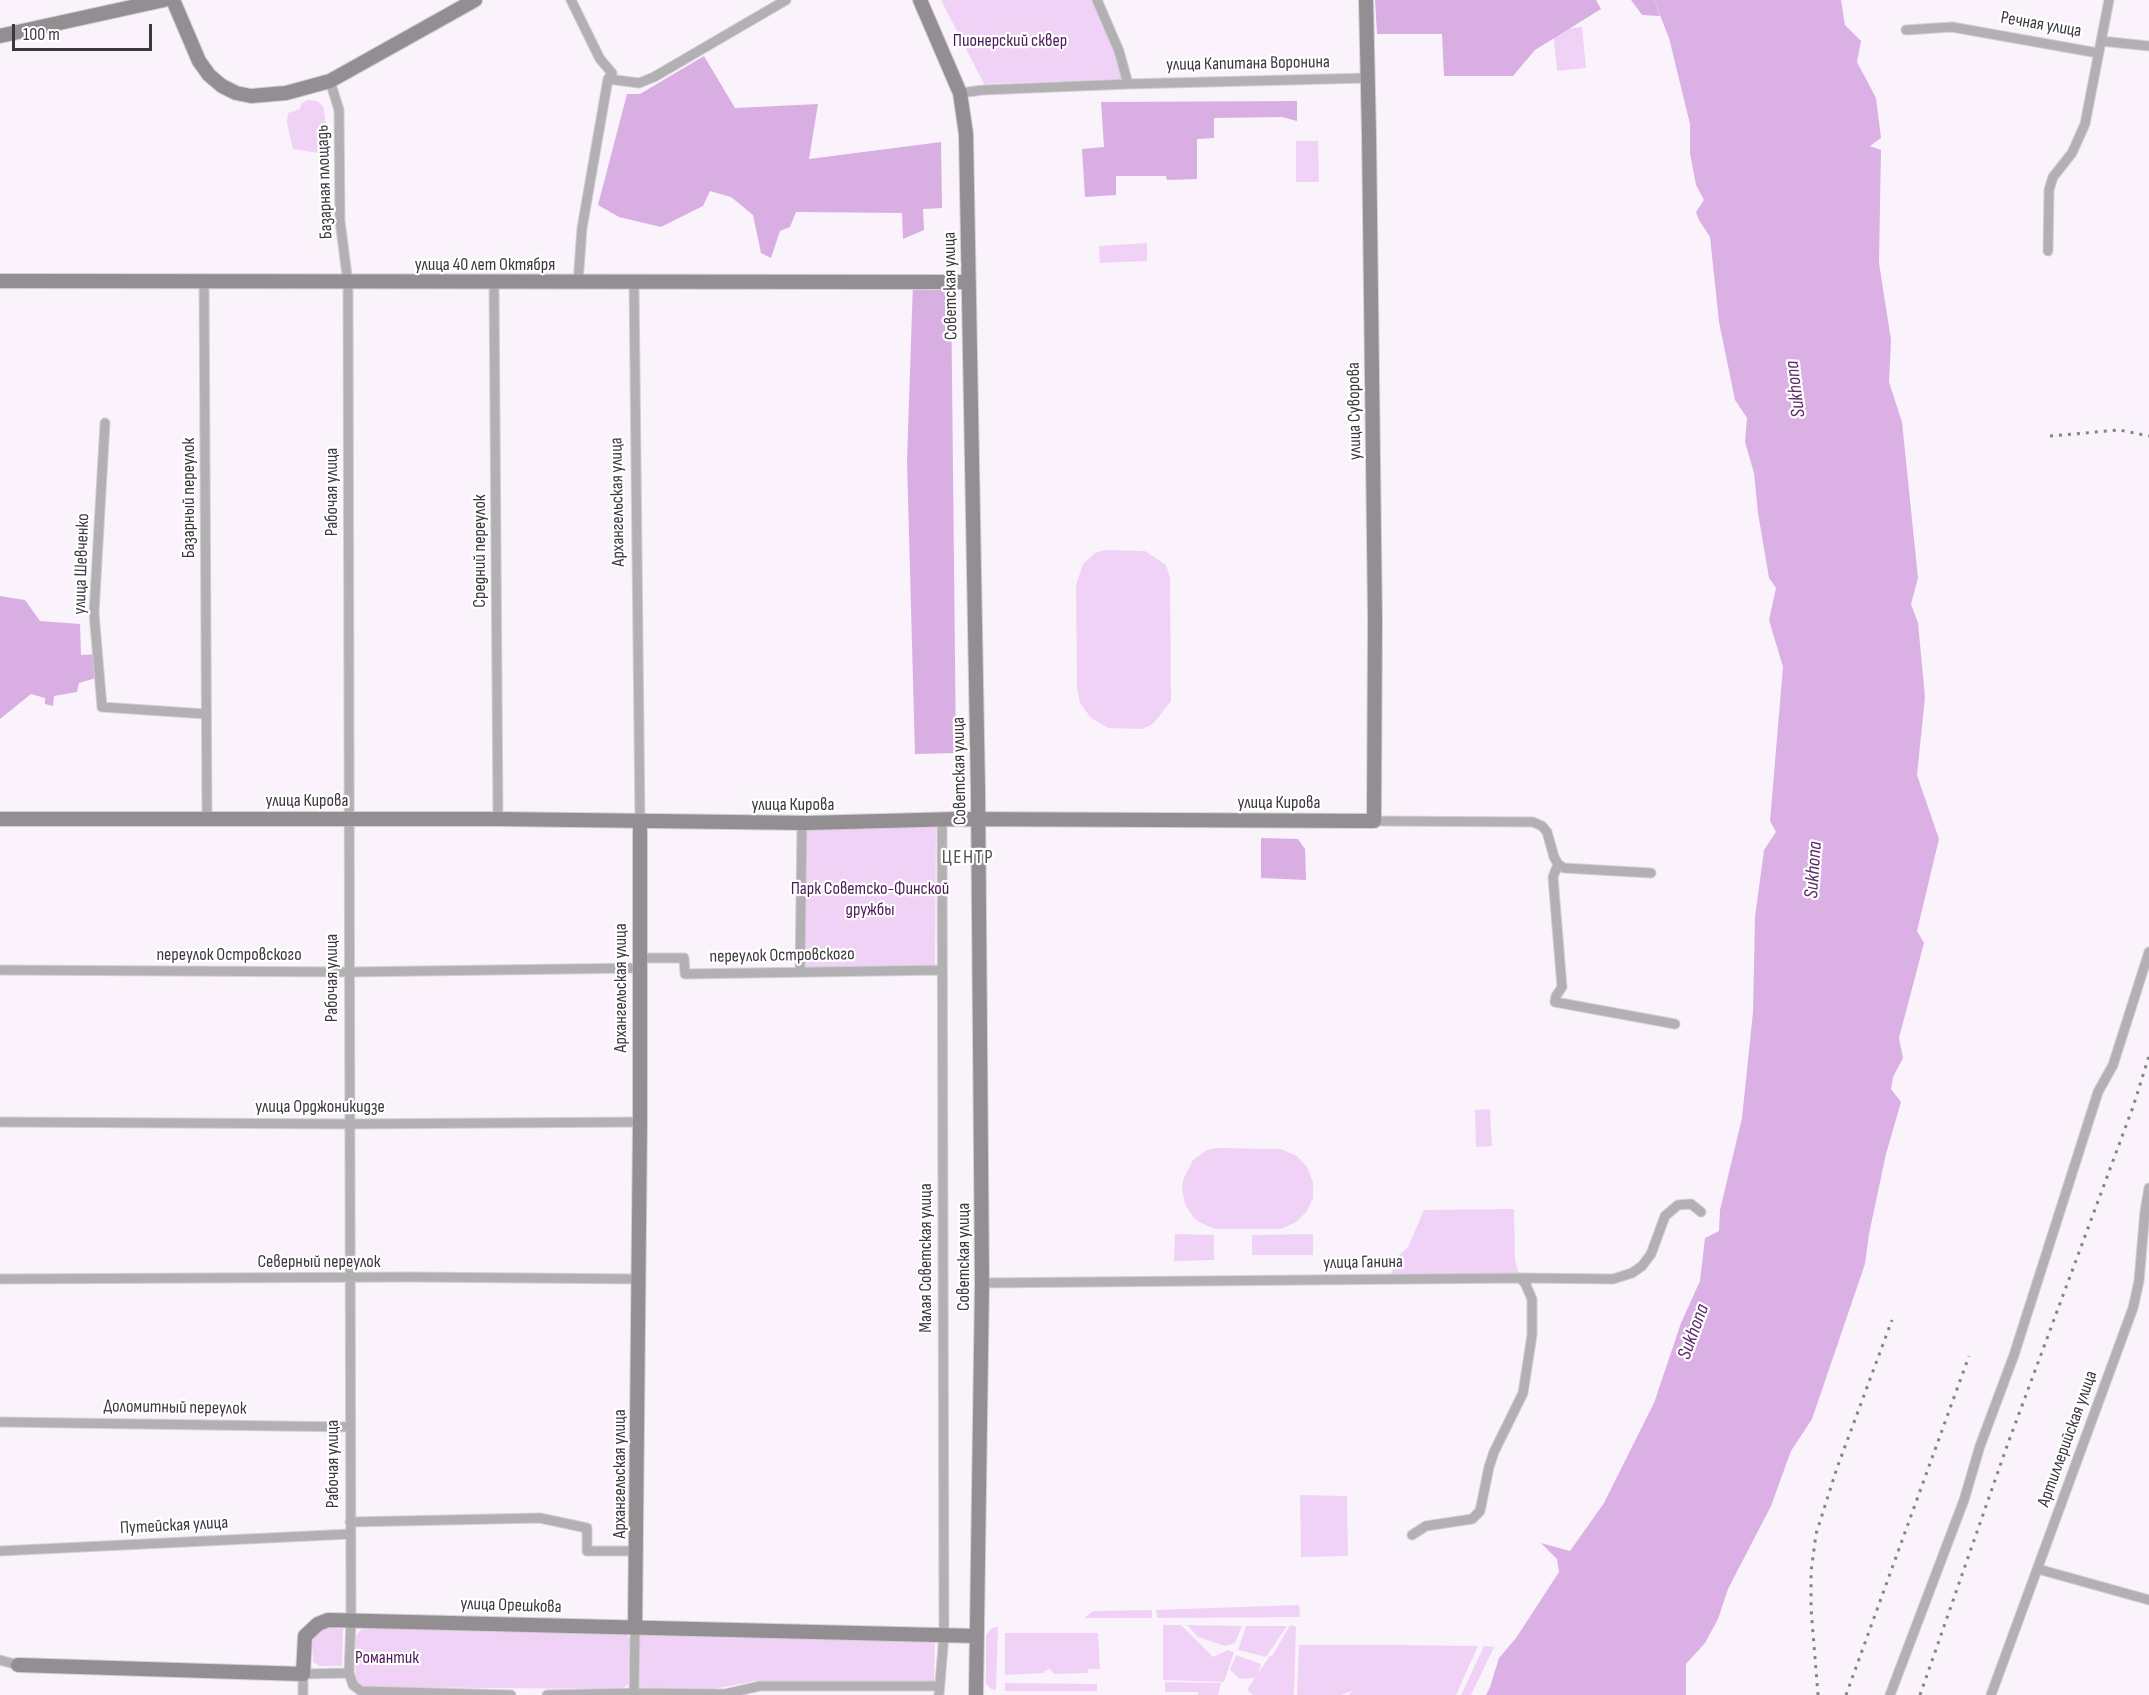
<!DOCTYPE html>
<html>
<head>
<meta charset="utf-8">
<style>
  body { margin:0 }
  #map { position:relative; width:2149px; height:1695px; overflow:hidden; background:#faf3fb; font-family:"Sofia Sans Condensed",sans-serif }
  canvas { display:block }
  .scale { position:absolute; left:12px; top:24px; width:140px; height:27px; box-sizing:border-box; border:3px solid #3b393c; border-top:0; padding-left:8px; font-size:18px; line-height:21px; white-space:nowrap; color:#3b393c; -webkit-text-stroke:4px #fff; paint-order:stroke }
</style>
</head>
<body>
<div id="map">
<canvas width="2149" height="1695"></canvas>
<div class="scale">100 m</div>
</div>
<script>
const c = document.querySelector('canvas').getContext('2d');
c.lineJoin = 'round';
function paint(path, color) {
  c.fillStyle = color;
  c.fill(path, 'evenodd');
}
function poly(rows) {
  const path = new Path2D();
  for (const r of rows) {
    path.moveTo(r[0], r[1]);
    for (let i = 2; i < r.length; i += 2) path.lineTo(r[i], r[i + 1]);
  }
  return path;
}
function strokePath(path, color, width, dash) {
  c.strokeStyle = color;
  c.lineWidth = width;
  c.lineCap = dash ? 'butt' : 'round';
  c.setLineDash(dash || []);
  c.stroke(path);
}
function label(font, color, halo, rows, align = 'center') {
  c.font = font + ' "Sofia Sans Condensed",sans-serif';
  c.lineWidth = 4.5;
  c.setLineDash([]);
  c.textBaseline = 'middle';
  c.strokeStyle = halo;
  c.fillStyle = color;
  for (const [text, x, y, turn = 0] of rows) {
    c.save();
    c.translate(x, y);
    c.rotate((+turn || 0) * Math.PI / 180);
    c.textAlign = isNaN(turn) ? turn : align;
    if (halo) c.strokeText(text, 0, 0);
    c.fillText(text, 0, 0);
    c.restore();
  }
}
paint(poly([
  [941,0,1094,0,1116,52,1122,79,984,84],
  [1582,27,1586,68,1557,71,1553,30],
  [307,100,317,101,323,106,331,155,293,149,287,123,288,113,300,109,301,104],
  [1296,141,1318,141,1319,182,1296,182],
  [1147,243,1147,261,1100,263,1099,246],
  [1105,550,1145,551,1166,565,1170,578,1171,701,1153,724,1142,729,1108,728,1091,718,1080,703,1077,689,1076,585,1083,564,1095,553],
  [936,825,935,967,802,968,807,829],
  [1490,1109,1492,1146,1476,1147,1475,1110],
  [1215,1148,1281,1149,1297,1156,1307,1167,1313,1182,1313,1198,1307,1211,1296,1222,1281,1229,1215,1229,1199,1222,1193,1217,1185,1204,1182,1188,1183,1180,1193,1160,1207,1150],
  [1514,1209,1515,1260,1520,1278,1389,1279,1398,1256,1408,1247,1424,1210],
  [1175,1234,1214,1235,1214,1260,1174,1261],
  [1313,1234,1313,1255,1252,1255,1252,1235],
  [1300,1495,1347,1496,1348,1556,1301,1557],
  [1299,1605,1300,1617,1157,1618,1156,1610],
  [1152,1610,1152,1618,1084,1618,1093,1611],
  [1163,1625,1181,1625,1213,1657,1228,1650,1234,1652,1224,1682,1163,1680],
  [1187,1625,1242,1626,1235,1643,1225,1646,1198,1637],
  [1290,1625,1296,1626,1294,1695,1253,1695,1247,1690,1255,1678,1240,1679,1230,1670,1236,1655,1261,1664,1258,1673,1270,1656,1272,1656],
  [319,1626,343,1629,342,1666,319,1666,313,1662,312,1633],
  [1246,1626,1287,1626,1266,1657,1238,1650],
  [998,1627,996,1690,991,1689,986,1683,986,1635,992,1628],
  [363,1628,626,1634,630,1639,628,1684,622,1689,361,1687,355,1681,356,1635],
  [1005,1633,1098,1633,1100,1669,1087,1669,1089,1673,1054,1674,1050,1669,1044,1671,1045,1673,1005,1675],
  [638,1634,935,1641,934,1681,756,1681,713,1689,641,1688,637,1683],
  [1299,1645,1397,1645,1478,1646,1456,1695,1349,1695,1352,1691,1341,1695,1297,1695],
  [1484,1646,1494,1647,1471,1695,1461,1695],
  [1165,1682,1221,1683,1218,1695,1198,1695,1198,1692,1165,1692],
  [1005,1683,1097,1684,1097,1691,1005,1691]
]), '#f0d2f7');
paint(poly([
  [1375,0,1596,0,1601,9,1535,50,1513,76,1444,76,1442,34,1377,34],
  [1631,0,1654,0,1660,16,1642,15],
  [704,56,735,108,818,104,809,159,941,142,942,208,923,209,924,230,903,239,902,213,796,212,790,227,780,231,771,258,761,253,753,215,731,197,710,191,703,206,661,227,619,217,598,205,627,94,640,94],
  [1297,101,1297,121,1282,117,1214,118,1214,138,1197,139,1197,179,1167,180,1166,176,1116,176,1116,195,1085,197,1082,149,1104,147,1101,102],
  [913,282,951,282,956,753,915,754,907,461],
  [0,596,25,600,40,621,80,624,81,655,96,654,96,678,79,683,77,692,54,696,53,706,45,704,45,698,31,694,0,719],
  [1261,838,1298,839,1305,849,1306,880,1261,878]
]), '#d9afe3');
paint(poly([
  [1654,0,1841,0,1845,25,1861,41,1857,62,1876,98,1881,138,1870,146,1881,150,1879,263,1891,340,1889,382,1902,422,1918,578,1911,604,1918,623,1925,697,1917,775,1939,839,1917,931,1924,943,1899,1038,1903,1058,1893,1077,1891,1089,1901,1102,1886,1154,1869,1234,1865,1264,1812,1419,1791,1451,1771,1506,1728,1589,1718,1619,1705,1643,1686,1664,1686,1695,1486,1695,1490,1687,1499,1658,1516,1638,1559,1572,1557,1559,1541,1543,1570,1551,1604,1503,1654,1403,1681,1323,1700,1281,1705,1238,1719,1231,1720,1210,1742,1118,1753,1012,1755,917,1764,850,1776,832,1770,821,1783,667,1769,620,1776,588,1769,578,1758,513,1754,473,1745,442,1747,418,1735,400,1719,322,1710,237,1699,220,1696,212,1704,200,1696,185,1690,153,1690,124,1669,38]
]), '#dbb1e5');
const street = poly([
  [571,0,600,59,612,73,608,79,639,83,654,77,786,0],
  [1097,0,1119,51,1128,84],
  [1906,30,1952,27,2098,53],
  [2101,41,2149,46],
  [330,81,339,110,340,221,348,283,351,1620,349,1673,353,1685,361,1691,511,1695],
  [960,93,983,90,1128,84,1368,78],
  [2048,251,2049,190,2053,177,2072,153,2085,124,2109,0],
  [204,282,207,818],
  [494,283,498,819],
  [578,283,582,228,608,79],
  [634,283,640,822],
  [105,423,94,613,102,707,206,714],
  [1374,821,1533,822,1542,826,1547,832,1554,857,1558,864],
  [1558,864,1553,877,1562,987,1556,996,1555,1002,1675,1024],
  [1558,864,1564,868,1651,873],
  [639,958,684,958,685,974,942,970],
  [0,970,349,972,639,968],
  [800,972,802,823],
  [0,1122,349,1124,640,1122],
  [0,1279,411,1277,639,1279],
  [982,1283,1520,1278,1613,1279,1632,1273,1642,1266,1651,1254,1665,1216,1678,1205,1691,1204,1701,1212],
  [0,1422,349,1427],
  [350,1522,540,1518,587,1528,587,1551,637,1551],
  [1412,1535,1426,1526,1472,1519,1480,1511,1489,1467,1494,1452,1523,1393,1532,1335,1532,1299,1525,1283,1520,1278],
  [0,1551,350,1534],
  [2038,1569,2149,1600],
  [0,1660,18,1665],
  [634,1693,635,1628],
  [303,1695,303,1674,349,1673],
  [547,1695,634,1693,725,1694,760,1686,939,1686],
  [939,1695,944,1635,942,820],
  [1890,1695,1964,1500,1980,1446,2014,1355,2098,1092,2113,1065,2149,952],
  [1991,1695,2133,1308,2139,1281,2145,1211,2149,1188]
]);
const secondary = poly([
  [173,0,199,61,209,75,222,86,236,93,251,96,286,93,330,81,475,0],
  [920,0,960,93,966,134,978,791,982,1283,976,1695],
  [0,36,164,0],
  [0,281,969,282],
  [0,819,498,819,808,823,957,819,1374,821,1375,619,1369,135,1366,0],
  [635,1628,640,1122,640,822],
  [18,1665,303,1674,305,1636,318,1624,328,1620,977,1636]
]);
strokePath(street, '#d4ced5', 11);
strokePath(secondary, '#d4ced5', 16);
strokePath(street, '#b2b0b3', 9);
strokePath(secondary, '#928e92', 14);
strokePath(poly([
  [2050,436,2119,430,2149,436],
  [1818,1695,1811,1608,1811,1572,1816,1534,1837,1468,1892,1320],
  [1846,1695,1969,1356],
  [1920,1695,2007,1446,2133,1107,2149,1056]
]), '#868287', 3, [3, 6]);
label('18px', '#3b393c', '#fff', [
  ["Речная улица",2041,25,10],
  ["улица Капитана Воронина",1248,64,-1],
  ["Базарная площадь",325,182,-92],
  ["улица 40 лет Октября",485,265],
  ["Советская улица",951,286,-91],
  ["улица Суворова",1355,411,-91],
  ["Рабочая улица",332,492,-90],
  ["Базарный переулок",189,498,-90],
  ["Архангельская улица",618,502,-91],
  ["Средний переулок",480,551,-90],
  ["улица Шевченко",82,564,-88],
  ["Советская улица",960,771,-91],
  ["улица Кирова",307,801],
  ["улица Кирова",1279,803],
  ["улица Кирова",793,805],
  ["переулок Островского",229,955],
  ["переулок Островского",782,956,-1],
  ["Рабочая улица",332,978,-90],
  ["Архангельская улица",621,988,-90],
  ["улица Орджоникидзе",320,1107],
  ["Советская улица",964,1257,-90],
  ["Малая Советская улица",926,1258,-90],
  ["Северный переулок",319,1262],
  ["улица Ганина",1363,1263,-1],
  ["Доломитный переулок",175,1408,1],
  ["Артиллерийская улица",2068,1439,-70],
  ["Рабочая улица",333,1464,-90],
  ["Архангельская улица",620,1474,-90],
  ["Путейская улица",174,1526,-3],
  ["улица Орешкова",511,1606,2]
]);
label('18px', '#4d1b59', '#fff', [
  ["Пионерский сквер",1010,41],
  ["Парк Советско-Финской",870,889],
  ["дружбы",870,910],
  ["Романтик",387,1658]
]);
label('italic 20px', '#5f2c6b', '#fff', [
  ["Sukhona",1796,389,-97],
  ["Sukhona",1814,870,-86],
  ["Sukhona",1694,1332,-70]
]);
c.letterSpacing = '1.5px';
label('20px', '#575158', '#fff', [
  ["ЦЕНТР",968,858]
]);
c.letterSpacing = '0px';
</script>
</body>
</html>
